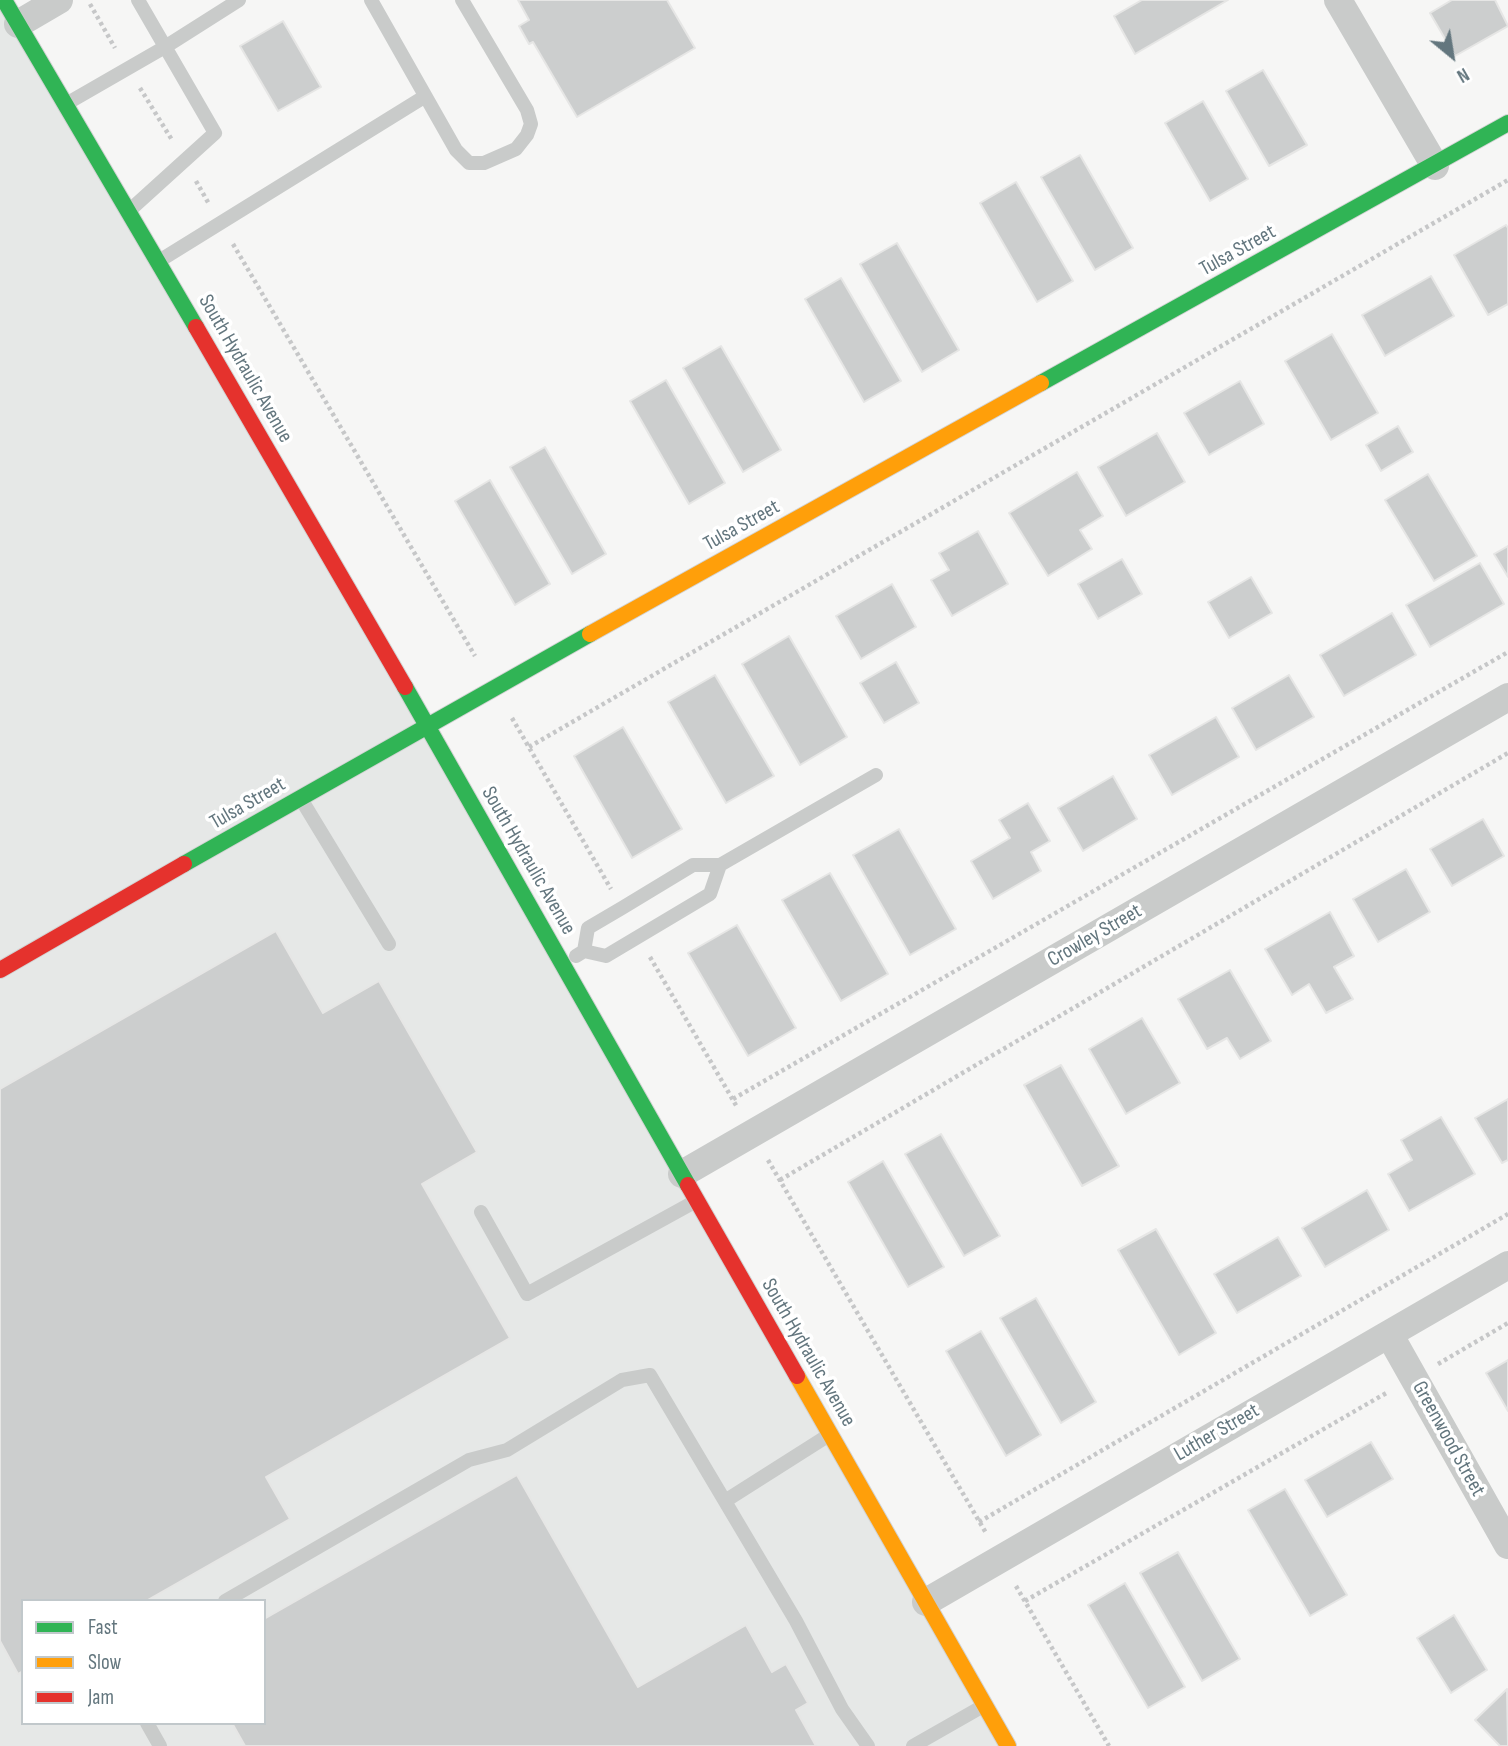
<!DOCTYPE html>
<html>
<head>
<meta charset="utf-8">
<style>
  body { margin:0 }
  #map { position:relative; width:1508px; height:1746px; overflow:hidden; background:#f6f6f5; font-family:"Sofia Sans Condensed",sans-serif }
  canvas { display:block }
  .legend { position:absolute; left:21px; top:1599px; width:245px; height:126px; box-sizing:border-box; background:#fff; border:2px solid #c1c8cb; margin:0; padding:9px 12px; list-style:none; font-size:21px; color:#63767e }
  .legend li { display:flex; align-items:center; gap:14px; height:35px }
  .legend b { width:35px; border:2px solid #c1c8cb }
  .north { position:absolute; left:1417px; top:21px; width:70px; height:70px; -webkit-text-stroke:5px #fff; paint-order:stroke; rotate:150deg; font-size:19px; font-weight:700; line-height:28px; text-align:center; color:#63767e }
  .north::after { content:''; display:block; margin:auto; width:24px; height:32px; background:#63767e; clip-path:polygon(50% 0,100% 100%,50% 72%,0 100%) }
</style>
</head>
<body>
<div id="map">
<canvas width="1508" height="1746"></canvas>
<ul class="legend">
<li><b style="height:9px;background:#30b455"></b>Fast</li>
<li><b style="height:9px;background:#ff9f0a"></b>Slow</li>
<li><b style="height:9px;background:#e5322d"></b>Jam</li>
</ul>
<div class="north">N</div>
</div>
<script>
const c = document.querySelector('canvas').getContext('2d');
c.lineJoin = 'round';
function paint(path, color) {
  c.fillStyle = color;
  c.fill(path, 'evenodd');
}
function poly(rows) {
  const path = new Path2D();
  for (const r of rows) {
    path.moveTo(r[0], r[1]);
    for (let i = 2; i < r.length; i += 2) path.lineTo(r[i], r[i + 1]);
  }
  return path;
}
function strokePath(path, color, width, dash) {
  c.strokeStyle = color;
  c.lineWidth = width;
  c.lineCap = dash ? 'butt' : 'round';
  c.setLineDash(dash || []);
  c.stroke(path);
}
function label(font, color, halo, rows, align = 'center') {
  c.font = font + ' "Sofia Sans Condensed",sans-serif';
  c.lineWidth = 7;
  c.setLineDash([]);
  c.textBaseline = 'middle';
  c.strokeStyle = halo;
  c.fillStyle = color;
  for (const [text, x, y, turn = 0] of rows) {
    c.save();
    c.translate(x, y);
    c.rotate((+turn || 0) * Math.PI / 180);
    c.textAlign = isNaN(turn) ? turn : align;
    if (halo) c.strokeText(text, 0, 0);
    c.fillText(text, 0, 0);
    c.restore();
  }
}
paint(poly([
  [0,0,1013,1746,0,1746],
  [23,1601,264,1601,264,1723,23,1723]
]), '#e6e8e7');
const building = poly([
  [518,0,667,0,695,48,577,117,533,42,529,44,519,26,529,20,518,0],
  [1142,0,1228,0,1135,54,1114,16,1142,0],
  [1452,0,1495,0,1508,26,1455,56,1430,13,1452,0],
  [283,21,321,87,278,111,240,46,283,21],
  [1263,70,1307,145,1269,166,1226,91,1263,70],
  [1203,101,1248,179,1210,201,1165,123,1203,101],
  [1080,155,1133,248,1095,270,1041,177,1080,155],
  [1016,182,1073,281,1037,302,980,203,1016,182],
  [1506,225,1508,228,1508,304,1488,315,1454,255,1506,225],
  [897,243,959,350,922,372,860,264,897,243],
  [1431,276,1454,316,1385,356,1362,315,1431,276],
  [841,278,901,381,864,402,805,299,841,278],
  [1332,334,1378,413,1331,440,1285,361,1332,334],
  [721,346,781,450,743,472,683,368,721,346],
  [666,380,725,483,689,504,630,401,666,380],
  [1240,381,1264,424,1209,455,1184,413,1240,381],
  [1398,426,1413,452,1381,471,1366,445,1398,426],
  [1157,433,1185,482,1126,516,1098,467,1157,433],
  [545,447,606,554,572,574,510,467,545,447],
  [1077,472,1103,516,1080,530,1092,549,1048,576,1009,513,1077,472],
  [1428,474,1477,556,1434,581,1385,500,1428,474],
  [490,480,550,584,515,605,455,501,490,480],
  [978,531,1008,584,952,616,931,580,949,570,939,553,978,531],
  [1508,546,1508,577,1494,554,1508,546],
  [1122,559,1142,594,1098,619,1078,584,1122,559],
  [1480,563,1504,604,1430,647,1406,605,1480,563],
  [1251,577,1272,613,1229,638,1208,602,1251,577],
  [892,584,916,627,861,659,836,616,892,584],
  [1392,613,1416,655,1344,696,1320,655,1392,613],
  [789,636,847,737,800,765,742,664,789,636],
  [896,662,919,703,884,723,860,683,896,662],
  [715,675,774,776,726,803,668,702,715,675],
  [1289,675,1314,717,1256,750,1232,708,1289,675],
  [1216,717,1239,757,1172,795,1149,755,1216,717],
  [623,727,682,829,632,858,574,756,623,727],
  [1113,776,1137,819,1083,851,1058,808,1113,776],
  [1028,803,1050,841,1031,852,1041,871,993,899,971,861,1010,838,999,820,1028,803],
  [1483,819,1504,856,1452,886,1430,849,1483,819],
  [899,829,956,929,910,955,853,855,899,829],
  [1406,869,1430,912,1378,942,1353,899,1406,869],
  [830,873,888,974,841,1001,782,900,830,873],
  [1330,912,1354,956,1334,967,1353,999,1326,1013,1309,984,1292,995,1265,949,1330,912],
  [737,925,796,1028,748,1056,688,953,737,925],
  [276,931,323,1013,379,981,477,1152,422,1184,510,1338,266,1477,290,1519,146,1601,23,1601,23,1671,18,1674,0,1641,0,1089,276,931],
  [1230,970,1271,1041,1240,1059,1227,1038,1207,1049,1178,999,1230,970],
  [1142,1018,1180,1083,1126,1114,1089,1049,1142,1018],
  [1061,1065,1119,1166,1082,1186,1024,1085,1061,1065],
  [1508,1099,1508,1160,1502,1163,1475,1118,1508,1099],
  [1441,1117,1475,1174,1409,1211,1388,1174,1412,1160,1401,1140,1441,1117],
  [941,1134,1000,1236,964,1256,905,1154,941,1134],
  [883,1161,944,1267,908,1287,848,1182,883,1161],
  [1367,1190,1389,1230,1325,1267,1302,1228,1367,1190],
  [1156,1229,1216,1333,1179,1355,1118,1250,1156,1229],
  [1278,1237,1301,1276,1237,1313,1214,1274,1278,1237],
  [1036,1298,1096,1402,1061,1423,1000,1318,1036,1298],
  [981,1331,1041,1435,1006,1456,946,1351,981,1331],
  [1508,1360,1508,1411,1486,1373,1508,1360],
  [1371,1442,1393,1479,1327,1517,1305,1480,1371,1442],
  [517,1475,638,1687,746,1625,772,1672,786,1664,808,1703,796,1710,816,1746,245,1746,232,1723,264,1723,264,1619,517,1475],
  [1285,1489,1347,1595,1310,1616,1248,1510,1285,1489],
  [1178,1552,1240,1659,1202,1681,1140,1573,1178,1552],
  [1125,1583,1185,1687,1148,1708,1088,1605,1125,1583],
  [1454,1615,1487,1670,1451,1693,1417,1638,1454,1615],
  [1507,1689,1508,1746,1500,1746,1475,1720,1507,1689]
]);
paint(building, '#cccece');
strokePath(building, '#e6e6e5', 2);
const fast = poly([
  [4,0,196,327],
  [1041,383,1508,123],
  [405,687,688,1185],
  [184,864,590,634]
]);
const slow = poly([
  [590,634,1041,383],
  [797,1376,1008,1746]
]);
const jam = poly([
  [196,327,405,687],
  [0,970,184,864],
  [688,1185,797,1376]
]);
strokePath(fast, '#d2d3d3', 18);
strokePath(slow, '#d2d3d3', 18);
strokePath(jam, '#d2d3d3', 18);
strokePath(poly([
  [90,4,115,48],
  [140,88,172,140],
  [196,181,209,204],
  [233,244,475,656],
  [512,718,611,889],
  [529,747,1508,180],
  [650,957,737,1107],
  [733,1099,1508,652],
  [768,1160,986,1533],
  [780,1180,1508,753],
  [1438,1364,1508,1323],
  [979,1522,1508,1214],
  [1016,1586,1109,1746],
  [1025,1601,1388,1392]
]), '#c6c7c8', 4.5, [3.5, 3.5]);
strokePath(poly([
  [371,0,456,150,469,163,484,163,516,149,527,135,531,124,527,110,462,0],
  [66,104,165,47,239,0],
  [130,210,215,133,138,0],
  [159,261,424,97],
  [301,799,389,944],
  [584,951,588,928,622,908,693,865,720,865,876,775],
  [576,956,584,951,606,956,710,894,720,865],
  [481,1212,527,1294,696,1201],
  [725,1501,829,1435],
  [225,1601,469,1460,507,1450,622,1380,650,1375,796,1621,842,1709,868,1746],
  [147,1723,160,1746],
  [913,1746,985,1705]
]), '#c9cbca', 14);
strokePath(poly([
  [1338,0,1435,166],
  [18,24,59,0],
  [682,1174,1508,697],
  [1389,1334,1508,1545],
  [926,1602,1508,1265]
]), '#c9cbca', 28);
strokePath(fast, '#30b455', 16);
strokePath(slow, '#ff9f0a', 16);
strokePath(jam, '#e5322d', 16);
label('21px', '#63767e', '#fff', [
  ["Tulsa Street",1238,251,-29],
  ["South Hydraulic Avenue",245,369,60],
  ["Tulsa Street",742,526,-29],
  ["Tulsa Street",248,804,-30],
  ["South Hydraulic Avenue",528,861,60],
  ["Crowley Street",1095,936,-30],
  ["South Hydraulic Avenue",808,1353,60],
  ["Luther Street",1217,1433,-30],
  ["Greenwood Street",1448,1439,61]
]);
</script>
</body>
</html>
